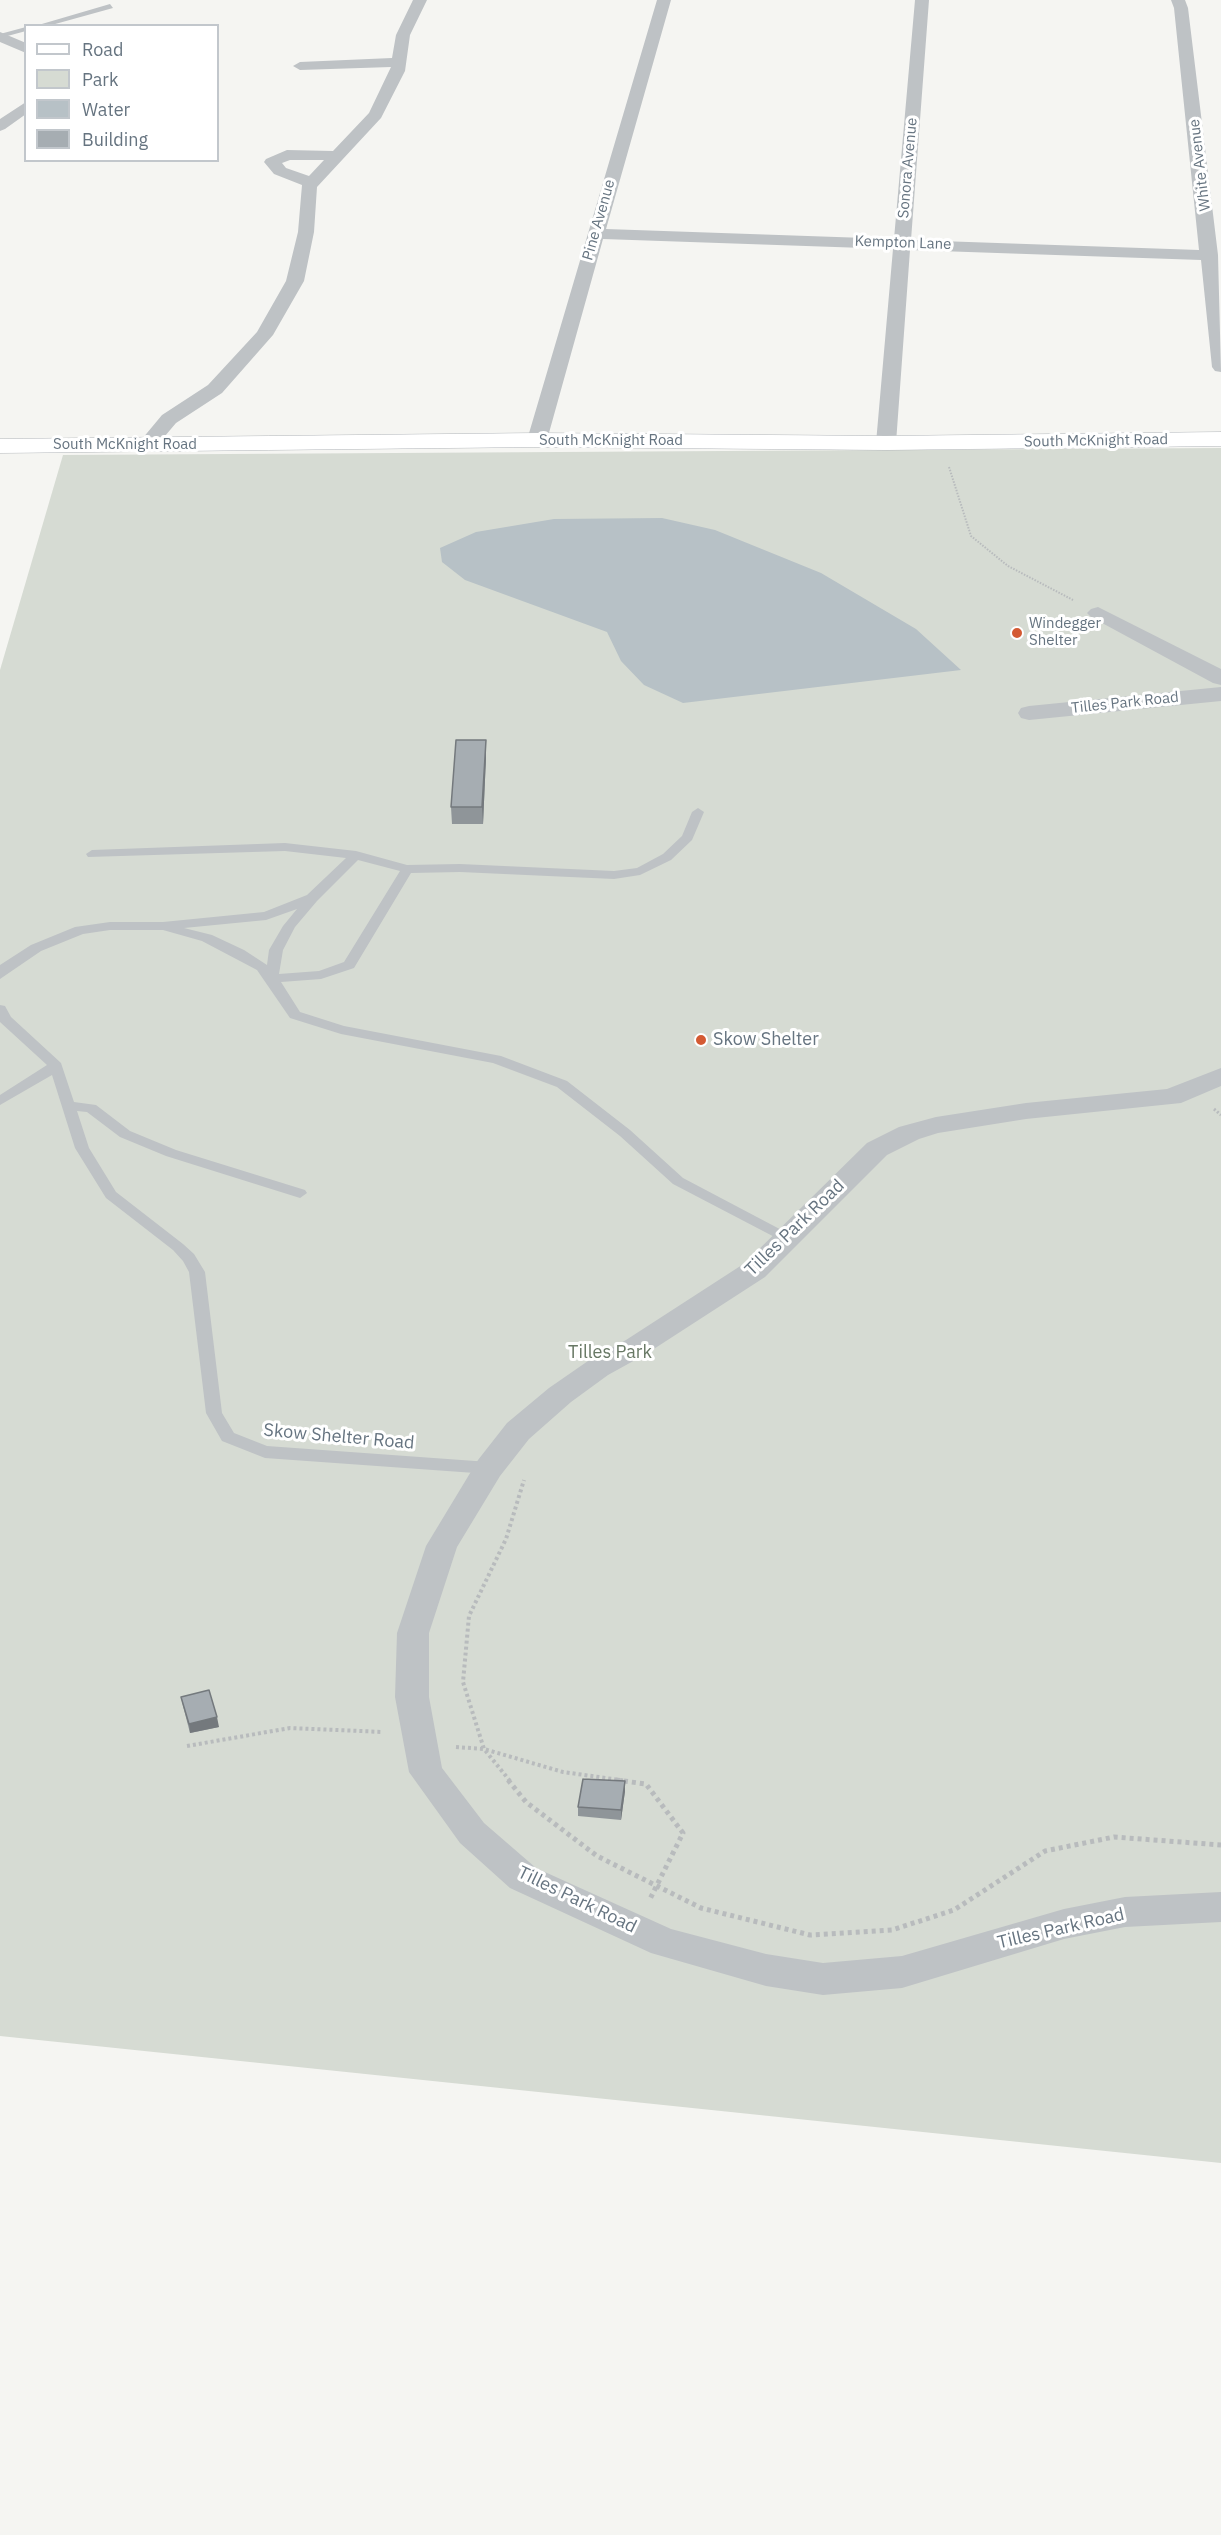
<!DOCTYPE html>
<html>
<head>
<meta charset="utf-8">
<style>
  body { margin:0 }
  #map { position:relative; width:1221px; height:2535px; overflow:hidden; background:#f5f5f2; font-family:"IBM Plex Sans",sans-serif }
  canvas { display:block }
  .legend { position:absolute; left:24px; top:24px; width:195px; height:138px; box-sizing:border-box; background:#fff; border:2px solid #c2c7cc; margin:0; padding:8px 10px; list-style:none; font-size:18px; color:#667480 }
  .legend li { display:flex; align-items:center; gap:12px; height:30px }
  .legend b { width:30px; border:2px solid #c2c7cc }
</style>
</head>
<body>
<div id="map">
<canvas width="1221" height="2535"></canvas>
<ul class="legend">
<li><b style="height:8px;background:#fff"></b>Road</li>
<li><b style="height:16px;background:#d6dbd3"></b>Park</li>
<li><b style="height:16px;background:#b7c1c6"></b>Water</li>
<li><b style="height:16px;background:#a6adb2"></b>Building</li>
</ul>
</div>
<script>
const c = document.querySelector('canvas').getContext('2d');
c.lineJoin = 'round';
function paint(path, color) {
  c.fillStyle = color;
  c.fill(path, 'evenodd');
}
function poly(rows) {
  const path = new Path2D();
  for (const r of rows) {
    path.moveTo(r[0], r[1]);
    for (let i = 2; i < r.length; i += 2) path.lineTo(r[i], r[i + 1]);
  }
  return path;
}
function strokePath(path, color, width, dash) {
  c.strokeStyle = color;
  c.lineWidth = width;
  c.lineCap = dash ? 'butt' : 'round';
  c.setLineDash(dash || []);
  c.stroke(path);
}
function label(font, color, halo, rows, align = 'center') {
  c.font = font + ' "IBM Plex Sans",sans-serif';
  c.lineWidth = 6;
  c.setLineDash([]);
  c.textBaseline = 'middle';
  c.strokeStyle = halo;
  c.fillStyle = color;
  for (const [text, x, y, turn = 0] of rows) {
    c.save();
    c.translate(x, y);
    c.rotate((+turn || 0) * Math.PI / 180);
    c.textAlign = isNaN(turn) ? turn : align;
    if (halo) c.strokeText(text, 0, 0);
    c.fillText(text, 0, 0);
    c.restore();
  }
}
paint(poly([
  [1221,448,1221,2163,0,2036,0,670,63,455]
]), '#d6dbd3');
paint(poly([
  [662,518,715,530,821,573,916,629,961,670,683,703,644,685,621,661,607,632,465,580,442,562,440,548,476,532,554,519]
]), '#b7c1c6');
const secondary = poly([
  [1221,432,1221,446,886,450,537,447,0,453,0,439,537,433,886,436,1221,432]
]);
strokePath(secondary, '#b3b7bb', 1);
strokePath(poly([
  [949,467,971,536,1008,566,1073,600]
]), '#b8bbbd', 2, [1.5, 1.5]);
strokePath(poly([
  [1214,1109,1221,1115]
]), '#b8bbbd', 3, [2, 2]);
strokePath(poly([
  [187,1746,290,1728,383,1732],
  [456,1747,484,1749,563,1772,627,1781],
  [510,1781,484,1749,463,1682,469,1616,506,1539,524,1480]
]), '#b8bbbd', 4, [3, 3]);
strokePath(poly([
  [508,1780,526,1802,597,1856,701,1908,810,1935,892,1930,954,1910,1045,1851,1114,1837,1221,1845],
  [616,1780,646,1784,683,1833,650,1899]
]), '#b8bbbd', 5, [4, 4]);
paint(poly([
  [110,4,113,8,48,26,35,26,110,4],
  [26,27,26,31,0,38,0,34,26,27],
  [698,808,704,812,692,840,671,860,640,875,614,879,460,872,411,873,354,968,321,979,281,982,300,1012,344,1026,501,1056,567,1081,630,1130,683,1178,791,1235,793,1238,791,1241,786,1243,673,1184,620,1136,557,1087,493,1063,341,1034,290,1018,257,970,202,941,163,930,110,930,83,934,41,951,0,979,0,965,31,945,75,927,110,922,163,922,264,912,307,895,346,858,285,851,88,857,86,854,92,850,285,843,356,851,407,865,460,864,614,871,637,868,663,854,682,836,692,812,698,808],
  [358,860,400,871,344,962,319,971,279,974,283,950,295,927,317,901,358,860],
  [297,909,283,926,269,950,267,965,244,950,212,935,184,928,266,920,297,909],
  [0,1005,5,1006,11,1017,61,1063,74,1102,96,1105,130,1131,176,1150,305,1190,307,1193,300,1198,166,1156,120,1137,87,1112,77,1111,89,1148,116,1192,183,1244,194,1254,205,1272,222,1413,234,1433,267,1446,489,1462,495,1464,497,1468,495,1472,489,1474,265,1458,222,1441,206,1413,189,1272,183,1261,173,1250,106,1198,75,1148,52,1075,0,1105,0,1095,47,1065,0,1022,0,1005]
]), '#bec2c5');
paint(poly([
  [413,0,427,0,410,35,405,71,381,118,317,187,314,232,304,281,273,335,222,393,176,423,154,449,140,449,137,445,162,415,208,385,257,332,286,281,298,232,302,185,274,174,264,162,266,159,287,150,333,151,369,113,391,67,300,70,293,66,300,62,392,58,396,35,413,0],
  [290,160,324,160,309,176,286,168,282,163,290,160],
  [657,0,671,0,606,229,894,239,915,0,929,0,911,240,1199,250,1174,8,1171,0,1185,0,1188,8,1218,255,1221,372,1215,371,1212,367,1201,260,910,250,896,443,893,447,886,449,879,447,876,443,893,249,603,239,547,440,544,444,537,446,530,444,527,440,657,0],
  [0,32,26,43,26,53,0,42,0,32],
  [26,102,26,114,5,129,0,131,0,119,26,102],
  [1098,607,1221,669,1221,685,1213,683,1091,617,1087,613,1091,609,1098,607],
  [1221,687,1221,701,1029,720,1021,718,1018,713,1021,708,1029,706,1221,687],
  [1221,1068,1221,1086,1181,1103,1026,1119,938,1133,919,1139,887,1155,765,1277,646,1354,608,1375,571,1402,529,1439,500,1476,457,1547,429,1633,429,1697,442,1768,484,1823,536,1868,671,1929,766,1954,823,1963,902,1956,1064,1909,1125,1897,1221,1892,1221,1922,1125,1927,1064,1939,902,1988,823,1995,766,1986,651,1953,510,1888,460,1843,409,1772,395,1697,397,1633,426,1546,478,1460,507,1423,549,1388,588,1361,626,1340,745,1263,867,1143,899,1127,936,1117,1026,1103,1167,1089,1221,1068]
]), '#bec2c5');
paint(secondary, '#fff');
paint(poly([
  [486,740,486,757,483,824,452,824,451,807],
  [181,1697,219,1727,190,1733,183,1706],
  [625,1791,621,1820,578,1816,578,1807]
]), '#8f9599');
paint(poly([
  [486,740,486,757,483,824,482,807],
  [217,1717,219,1727,190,1733,189,1724],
  [625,1781,625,1791,621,1820,621,1810]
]), '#74797d');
const building = poly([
  [456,740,486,740,482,807,451,807,456,740],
  [209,1690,217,1717,189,1724,181,1697,209,1690],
  [583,1779,625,1781,621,1810,578,1807,583,1779]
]);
paint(building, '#a6adb2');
strokePath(building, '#74797d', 1.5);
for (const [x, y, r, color] of [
  [1017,633,6,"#d45a33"],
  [701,1040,6,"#d45a33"]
]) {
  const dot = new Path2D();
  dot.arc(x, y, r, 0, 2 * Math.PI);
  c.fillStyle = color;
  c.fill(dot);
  strokePath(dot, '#fff', 2);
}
label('15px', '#667480', '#fff', [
  ["White Avenue",1200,165,-97],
  ["Sonora Avenue",908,168,-85],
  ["Pine Avenue",599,220,-74],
  ["Kempton Lane",903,243,2],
  ["South McKnight Road",611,441],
  ["South McKnight Road",1096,441,-1],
  ["South McKnight Road",125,445],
  ["Tilles Park Road",1125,703,-6]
]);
label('15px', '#667480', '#fff', [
  ["Windegger",1029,624],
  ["Shelter",1029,641]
], 'left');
label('18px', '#667480', '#fff', [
  ["Skow Shelter",713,1040]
], 'left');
label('18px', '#667480', '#fff', [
  ["Tilles Park Road",795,1228,-44],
  ["Skow Shelter Road",339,1437,5],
  ["Tilles Park Road",577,1900,26],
  ["Tilles Park Road",1061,1929,-13]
]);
label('18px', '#687865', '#fff', [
  ["Tilles Park",610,1353]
]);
</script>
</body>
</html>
